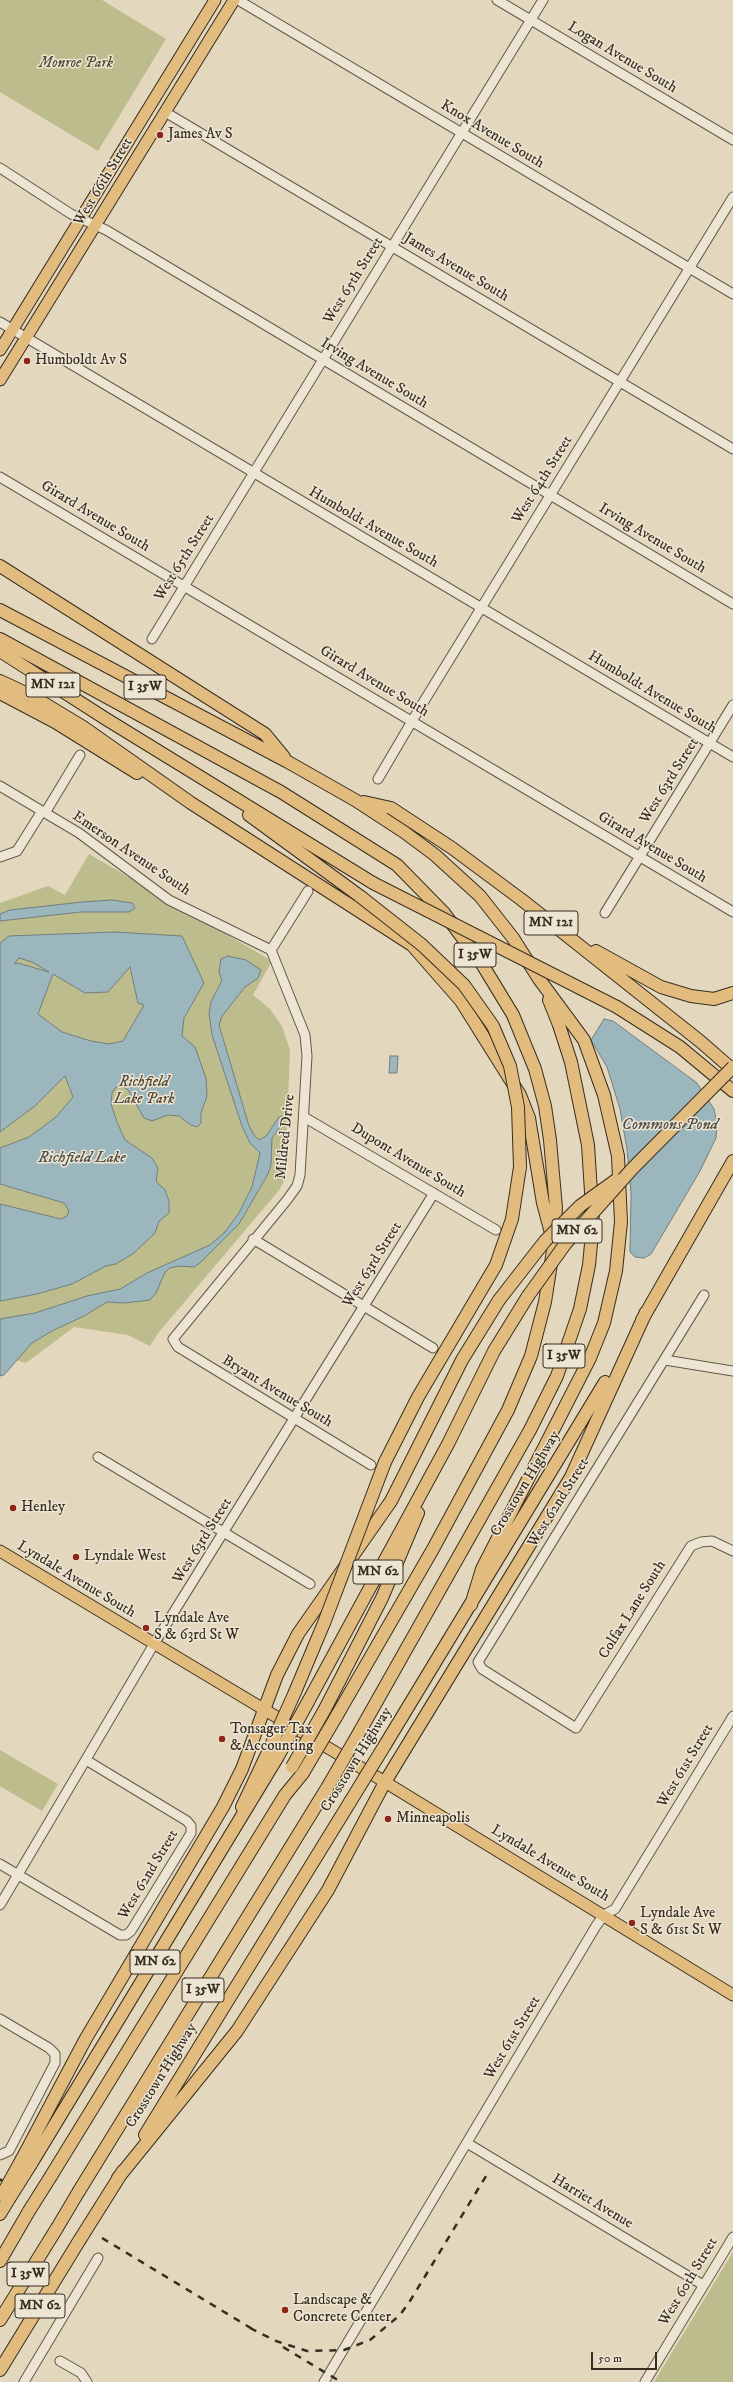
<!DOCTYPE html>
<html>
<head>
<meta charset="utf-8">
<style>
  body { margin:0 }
  #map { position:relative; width:733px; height:2382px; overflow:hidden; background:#e3d7bd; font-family:"IM FELL DW Pica",serif }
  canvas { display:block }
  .scale { position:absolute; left:591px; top:2352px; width:66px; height:18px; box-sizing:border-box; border:2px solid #382d20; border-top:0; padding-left:5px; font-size:12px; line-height:14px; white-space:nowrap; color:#382d20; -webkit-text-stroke:3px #ede5d4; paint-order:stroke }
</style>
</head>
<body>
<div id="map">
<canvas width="733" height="2382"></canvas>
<div class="scale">50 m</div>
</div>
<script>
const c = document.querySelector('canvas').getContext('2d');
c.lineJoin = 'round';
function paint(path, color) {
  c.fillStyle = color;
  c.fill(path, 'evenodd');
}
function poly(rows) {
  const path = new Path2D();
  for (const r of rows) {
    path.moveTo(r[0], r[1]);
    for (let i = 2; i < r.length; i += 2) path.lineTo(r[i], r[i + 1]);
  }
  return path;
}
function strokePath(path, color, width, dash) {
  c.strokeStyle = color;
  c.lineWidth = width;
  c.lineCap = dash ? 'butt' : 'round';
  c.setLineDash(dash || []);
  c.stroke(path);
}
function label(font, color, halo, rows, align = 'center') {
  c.font = font + ' "IM FELL DW Pica",serif';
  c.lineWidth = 3;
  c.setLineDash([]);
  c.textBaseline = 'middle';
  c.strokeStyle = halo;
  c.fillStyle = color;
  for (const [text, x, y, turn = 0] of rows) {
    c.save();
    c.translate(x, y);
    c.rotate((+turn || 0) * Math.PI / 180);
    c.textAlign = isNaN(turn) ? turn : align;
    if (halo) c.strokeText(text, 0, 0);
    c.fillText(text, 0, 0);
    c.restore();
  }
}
paint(poly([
  [0,0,102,0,166,39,98,151,0,92],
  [89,854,272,961,253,995,270,1009,282,1026,290,1050,285,1179,280,1189,159,1332,150,1346,128,1335,74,1327,26,1363,0,1355,0,903,48,886,65,895],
  [0,1750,58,1784,42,1811,0,1786],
  [733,2252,733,2382,654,2382]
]), '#bcbc8c');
const water = poly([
  [112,900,132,903,135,908,129,912,81,912,0,921,0,914,10,910,82,902,112,900],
  [115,932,182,936,204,983,184,1018,182,1036,195,1047,206,1078,207,1096,201,1113,201,1123,197,1127,191,1125,179,1116,168,1115,152,1121,144,1118,128,1090,121,1085,116,1087,112,1093,111,1104,117,1122,125,1140,152,1158,158,1168,156,1181,165,1190,169,1201,169,1213,159,1221,155,1233,134,1253,116,1264,106,1266,72,1284,37,1294,0,1301,0,1204,61,1219,67,1216,69,1211,64,1203,0,1184,0,1148,29,1137,56,1117,73,1097,65,1076,35,1106,0,1132,0,943,9,936,115,932],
  [19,958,32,962,49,972,18,963,14,964,19,958],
  [130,967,138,1003,144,1005,123,1041,109,1044,91,1041,62,1032,38,1014,53,974,85,993,108,992,130,967],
  [228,956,246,960,261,970,258,978,245,987,222,1016,219,1025,249,1126,254,1135,259,1140,266,1136,279,1117,284,1116,284,1121,272,1138,271,1165,268,1174,239,1224,200,1263,194,1267,179,1266,170,1268,165,1272,156,1293,150,1300,124,1303,107,1302,84,1316,52,1331,32,1343,4,1375,0,1376,0,1319,35,1313,87,1296,120,1289,147,1273,210,1245,225,1232,239,1213,252,1187,260,1153,250,1143,242,1126,212,1035,209,1013,211,1002,222,980,219,972,221,959,228,956],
  [604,1019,613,1021,697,1083,714,1109,717,1123,716,1138,700,1171,651,1254,644,1258,635,1257,630,1252,631,1193,627,1149,620,1109,607,1067,591,1040,604,1019],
  [390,1056,398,1056,397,1073,389,1073,390,1056]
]);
paint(water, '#9bb6bd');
strokePath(water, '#737f7e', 1);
const minor = poly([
  [238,0,733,294],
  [497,0,733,140],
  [165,112,733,449],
  [0,168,71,214,106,230,733,604],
  [0,322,733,757],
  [0,477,733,912],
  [152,639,543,0],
  [378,779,418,711,733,197],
  [0,786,79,833,169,900,271,950],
  [45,813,80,755],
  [0,857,17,851,42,811],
  [605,913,733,705],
  [271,950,305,1035,307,1056,300,1175,297,1186,287,1200,173,1339,178,1347,371,1465],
  [271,950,308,891],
  [304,1117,496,1230],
  [253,1239,433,1348],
  [704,1295,478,1662,482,1669,576,1728,691,1546,701,1542,712,1541,733,1551],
  [665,1360,733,1371],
  [98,1457,310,1584],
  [0,1864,120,1935,126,1935,131,1931,191,1833,191,1826,187,1821,86,1760],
  [0,1905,154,1644,434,1193],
  [0,2019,49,2048,55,2054,55,2063,9,2151,0,2155],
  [467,2143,703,2285],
  [60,2361,81,2373,87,2382],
  [24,2382,98,2258],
  [324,2382,596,1926,604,1915,615,1909,733,1716],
  [645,2382,733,2237]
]);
const major = poly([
  [0,350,215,0],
  [0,380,234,0],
  [0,1551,385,1782,733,1995]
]);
const highway = poly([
  [0,566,265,734,284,757],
  [0,610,288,762,355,800,404,832,435,855,480,896,513,938,539,979,584,1040,604,1095,618,1156,621,1222,616,1271,604,1323,590,1358,482,1569,471,1605],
  [0,639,281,792,397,865,444,913,482,964,513,1015,535,1069,545,1106,550,1140,556,1208,554,1244,545,1302,531,1356,508,1410,433,1549,336,1717],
  [0,651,106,719,373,883],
  [0,681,30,695,83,727,191,803,412,945,461,1001,520,1095,529,1118,543,1203,551,1233],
  [0,693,55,722,137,773],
  [364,802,391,808,452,848,522,900,701,1042,733,1070],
  [249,815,361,897],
  [596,951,661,987,691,996,714,999,733,993],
  [617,1007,680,1047,733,1091],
  [642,1320,733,1161],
  [385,1462,418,1397,496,1265,512,1219,520,1167],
  [295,1692,324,1623],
  [309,1700,448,1444,494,1351,528,1296],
  [325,1709,382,1598,418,1513],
  [360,1731,530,1430,557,1376,580,1309,589,1265,593,1223,588,1145,571,1062,559,1025,549,1000],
  [385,1745,605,1382],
  [242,1807,268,1752],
  [145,2135,350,1802],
  [22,2159,85,2040,223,1807,242,1769,277,1675,298,1634,391,1501,462,1360,499,1300],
  [31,2164,277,1758],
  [51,2176,285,1795,303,1773],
  [118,2178,237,2031,328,1890,385,1782,571,1477,646,1312],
  [79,2191,327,1788],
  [101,2206,123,2171],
  [0,2214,9,2199],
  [0,2261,29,2211],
  [0,2320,57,2228],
  [0,2370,79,2241]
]);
strokePath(minor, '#635847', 11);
strokePath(major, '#382d20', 13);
strokePath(highway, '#382d20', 14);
strokePath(minor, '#ede5d4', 9);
strokePath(major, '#e2bc7e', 11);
strokePath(highway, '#e2bc7e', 12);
strokePath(poly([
  [0,2179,2,2181],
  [102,2238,254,2330],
  [250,2328,276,2341,307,2351,344,2350,370,2340,400,2315,410,2301,486,2176],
  [283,2347,341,2382]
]), '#382d20', 2.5, [7, 7]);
const highwayBridge = poly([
  [373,883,617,1007],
  [361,897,422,945,464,985,493,1026,510,1066,518,1107,520,1167],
  [528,1296,566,1243,632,1169,733,1067],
  [499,1300,545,1241,580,1206,616,1180],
  [324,1623,385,1462],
  [268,1752,295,1692],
  [277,1758,309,1700],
  [292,1767,325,1709],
  [303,1773,336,1717],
  [327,1788,360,1731],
  [350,1802,385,1745],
  [2,2195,22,2159],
  [9,2199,31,2164],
  [29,2211,51,2176],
  [57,2228,79,2191],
  [79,2241,101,2206]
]);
strokePath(highwayBridge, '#382d20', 14, []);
strokePath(highwayBridge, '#e2bc7e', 12);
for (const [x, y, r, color] of [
  [160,135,4,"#8f2418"],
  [27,361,4,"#8f2418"],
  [13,1508,4,"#8f2418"],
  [76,1557,4,"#8f2418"],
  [146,1628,4,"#8f2418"],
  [222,1739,4,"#8f2418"],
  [388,1819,4,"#8f2418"],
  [632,1923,4,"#8f2418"],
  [285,2310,4,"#8f2418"]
]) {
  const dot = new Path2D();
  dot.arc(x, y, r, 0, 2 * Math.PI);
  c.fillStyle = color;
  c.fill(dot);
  strokePath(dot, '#ede5d4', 1.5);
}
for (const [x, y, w] of [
  [53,685,54],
  [145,687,42],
  [551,923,54],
  [475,955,42],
  [577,1231,50],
  [564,1356,42],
  [378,1572,50],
  [155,1962,50],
  [203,1990,42],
  [28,2274,42],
  [40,2306,50]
]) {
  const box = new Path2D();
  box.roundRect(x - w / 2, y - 12, w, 24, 3);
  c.fillStyle = '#ede5d4';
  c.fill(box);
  strokePath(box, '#382d20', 1);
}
label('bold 14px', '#382d20', null, [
  ["MN 121",53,685],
  ["I 35W",145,687],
  ["MN 121",551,923],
  ["I 35W",475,955],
  ["MN 62",577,1231],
  ["I 35W",564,1356],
  ["MN 62",378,1572],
  ["MN 62",155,1962],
  ["I 35W",203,1990],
  ["I 35W",28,2274],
  ["MN 62",40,2306]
]);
label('15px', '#382d20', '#ede5d4', [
  ["Logan Avenue South",622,58,31],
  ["Knox Avenue South",492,135,31],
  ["West 66th Street",104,182,-59],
  ["James Avenue South",456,268,31],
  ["West 65th Street",354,281,-58],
  ["Irving Avenue South",374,374,31],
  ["West 64th Street",543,480,-58],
  ["Girard Avenue South",95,517,31],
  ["Humboldt Avenue South",373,528,30],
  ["Irving Avenue South",652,539,31],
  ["West 65th Street",185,558,-58],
  ["Girard Avenue South",374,682,31],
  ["Humboldt Avenue South",652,693,31],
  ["West 63rd Street",670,781,-58],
  ["Girard Avenue South",652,848,31],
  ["Emerson Avenue South",131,854,34],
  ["Mildred Drive",286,1137,-84],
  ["Dupont Avenue South",408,1161,31],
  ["West 63rd Street",373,1265,-58],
  ["Bryant Avenue South",277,1392,31],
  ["Crosstown Highway",526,1484,-59],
  ["West 62nd Street",559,1503,-58],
  ["West 63rd Street",203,1541,-58],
  ["Lyndale Avenue South",76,1580,31],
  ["Colfax Lane South",633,1610,-58],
  ["Crosstown Highway",357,1760,-58],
  ["West 61st Street",686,1766,-59],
  ["Lyndale Avenue South",550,1864,31],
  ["West 62nd Street",149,1875,-59],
  ["West 61st Street",513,2038,-59],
  ["Crosstown Highway",162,2076,-58],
  ["Harriet Avenue",592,2202,31],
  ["West 60th Street",689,2282,-59]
]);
label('italic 15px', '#524a36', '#ede5d4', [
  ["Monroe Park",76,64],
  ["Richfield",144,1083],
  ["Lake Park",144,1100]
]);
label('15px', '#382d20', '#ede5d4', [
  ["James Av S",168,135],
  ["Humboldt Av S",35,361],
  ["Henley",21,1508],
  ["Lyndale West",84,1557],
  ["Lyndale Ave",154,1619],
  ["S & 63rd St W",154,1636],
  ["Tonsager Tax",230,1730],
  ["& Accounting",230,1747],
  ["Minneapolis",396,1819],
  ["Lyndale Ave",640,1914],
  ["S & 61st St W",640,1931],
  ["Landscape &",293,2301],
  ["Concrete Center",293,2318]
], 'left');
label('italic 16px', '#514f47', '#ede5d4', [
  ["Commons Pond",670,1126],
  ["Richfield Lake",82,1159]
]);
</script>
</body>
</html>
